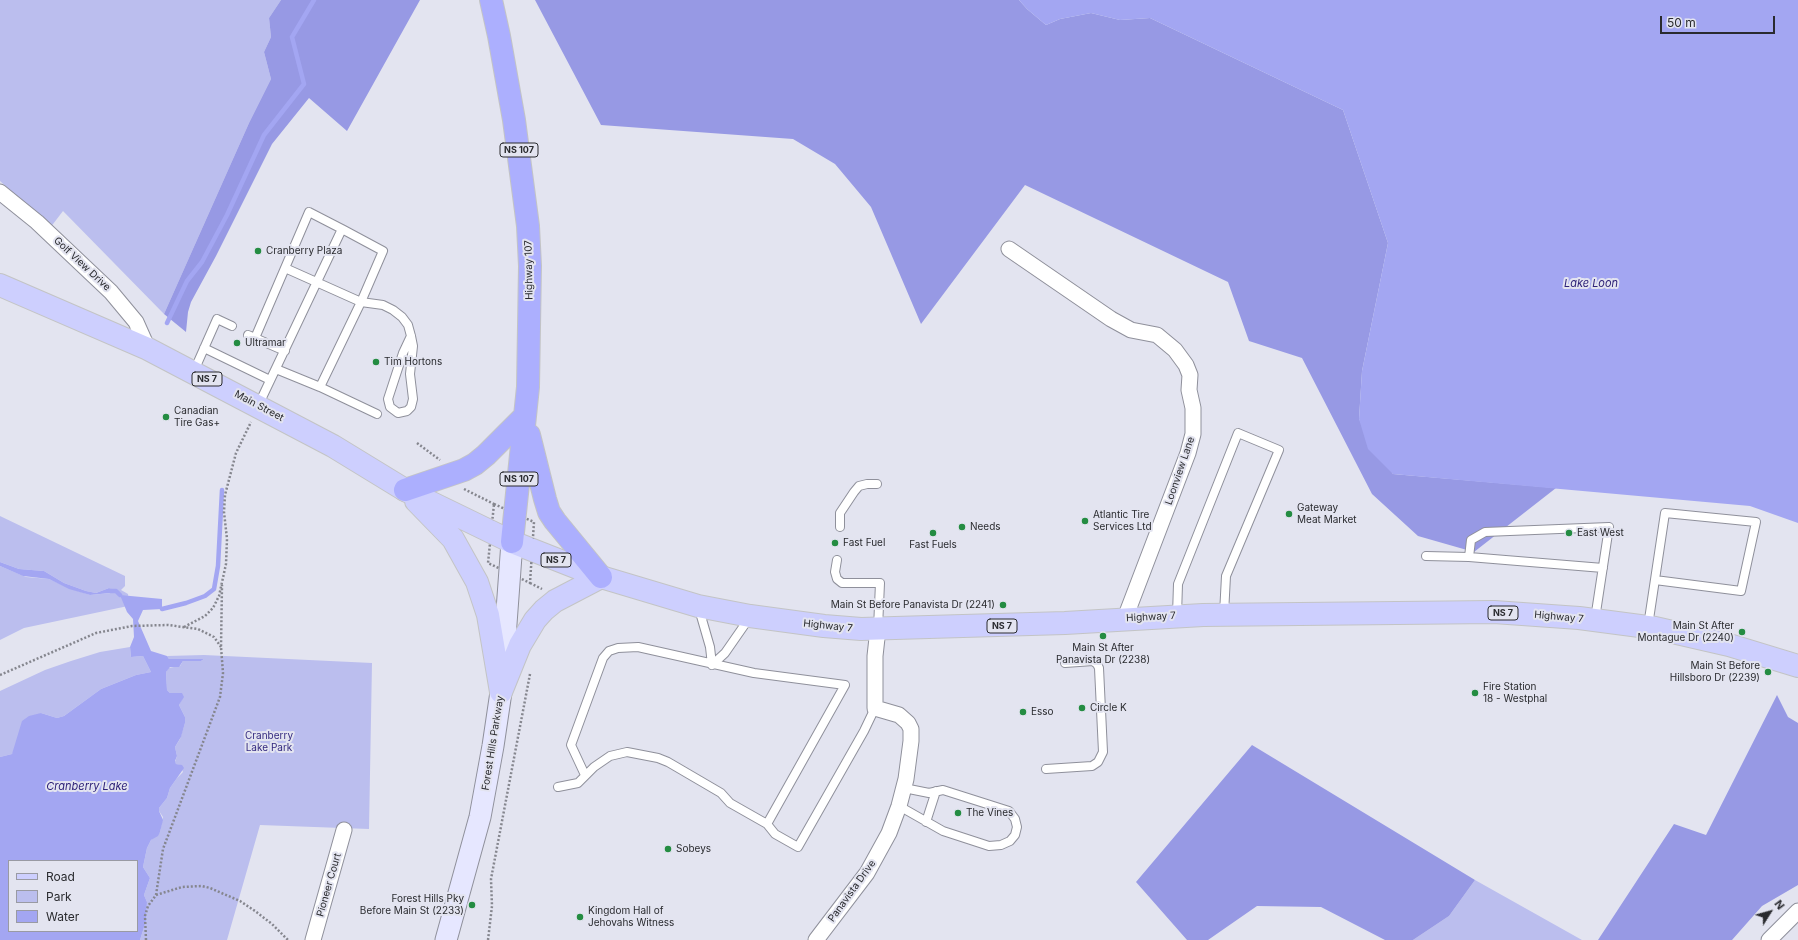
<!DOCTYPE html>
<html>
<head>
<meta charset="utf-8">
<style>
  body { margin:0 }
  #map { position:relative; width:1798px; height:940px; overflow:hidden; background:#e3e4f0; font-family:Inter,sans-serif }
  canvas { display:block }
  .legend { position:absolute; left:8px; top:860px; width:130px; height:72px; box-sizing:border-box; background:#e3e4f0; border:1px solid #999aa3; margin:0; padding:5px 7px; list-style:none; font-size:12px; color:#2a2b2f }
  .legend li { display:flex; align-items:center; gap:8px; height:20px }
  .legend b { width:20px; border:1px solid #999aa3 }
  .north { position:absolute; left:1750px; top:892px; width:40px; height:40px; -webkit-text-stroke:3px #e3e4f0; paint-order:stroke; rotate:53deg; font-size:11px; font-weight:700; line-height:16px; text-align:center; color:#2a2b2f }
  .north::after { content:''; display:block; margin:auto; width:14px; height:18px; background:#2a2b2f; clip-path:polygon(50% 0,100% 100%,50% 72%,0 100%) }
  .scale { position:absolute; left:1660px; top:16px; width:115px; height:18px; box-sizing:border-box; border:2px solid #2a2b2f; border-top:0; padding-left:5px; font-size:12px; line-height:14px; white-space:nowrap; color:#2a2b2f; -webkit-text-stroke:3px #e3e4f0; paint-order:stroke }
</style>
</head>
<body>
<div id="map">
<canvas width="1798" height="940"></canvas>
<ul class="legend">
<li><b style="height:5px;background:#cdcffe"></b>Road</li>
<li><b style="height:11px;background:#bbbeee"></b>Park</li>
<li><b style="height:11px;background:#a3a6f2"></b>Water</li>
</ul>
<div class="north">N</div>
<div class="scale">50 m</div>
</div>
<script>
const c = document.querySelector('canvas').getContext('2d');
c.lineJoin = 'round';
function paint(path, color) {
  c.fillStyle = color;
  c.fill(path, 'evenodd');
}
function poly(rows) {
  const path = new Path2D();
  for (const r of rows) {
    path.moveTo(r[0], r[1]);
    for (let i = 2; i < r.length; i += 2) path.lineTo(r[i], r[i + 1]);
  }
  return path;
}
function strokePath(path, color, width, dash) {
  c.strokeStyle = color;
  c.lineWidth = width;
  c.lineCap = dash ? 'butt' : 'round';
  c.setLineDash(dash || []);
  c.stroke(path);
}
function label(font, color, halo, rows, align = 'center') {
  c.font = font + ' Inter,sans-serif';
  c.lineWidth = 4;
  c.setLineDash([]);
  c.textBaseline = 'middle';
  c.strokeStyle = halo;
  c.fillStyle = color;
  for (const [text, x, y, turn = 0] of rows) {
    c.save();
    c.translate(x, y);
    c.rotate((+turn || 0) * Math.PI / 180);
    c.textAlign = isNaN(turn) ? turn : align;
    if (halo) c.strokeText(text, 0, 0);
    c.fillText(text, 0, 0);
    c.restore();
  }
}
paint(poly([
  [0,0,281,0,269,18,271,37,264,52,271,79,249,123,164,314,63,211,50,228,0,181],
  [0,516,125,576,125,586,121,590,128,594,129,602,128,606,24,628,0,640,0,566,26,577,49,579,69,588,90,595,111,593,115,591,109,588,96,593,86,591,64,583,44,571,19,569,0,562],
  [130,647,131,657,143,656,151,672,136,675,101,689,64,716,57,718,41,713,12,754,0,757,0,691,45,670,71,661,100,652],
  [204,655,372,663,369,829,260,825,227,940,140,940,146,921,147,902,144,895,150,878,143,867,147,848,151,840,160,832,163,817,159,811,159,808,167,798,170,788,177,778,183,772,180,765,176,764,175,762,177,756,175,747,180,739,185,723,185,717,179,705,183,697,178,693,170,693,167,690,166,672,168,668,180,666,183,661,201,661,204,659,169,659,167,656],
  [1475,880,1582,940,1413,940,1449,916]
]), '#bbbeee');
paint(poly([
  [281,0,420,0,347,131,309,98,272,144,216,256,191,302,188,312,186,332,164,314,249,123,271,79,264,52,271,37,269,18],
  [535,0,1019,0,1027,9,1046,25,1060,19,1091,13,1120,20,1150,18,1343,110,1388,243,1362,371,1359,419,1393,474,1556,488,1474,552,1418,536,1372,494,1302,358,1249,341,1228,282,1025,185,921,324,871,207,835,164,793,139,601,125],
  [1777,695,1788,717,1798,723,1798,885,1762,906,1732,940,1598,940,1674,824,1706,835],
  [1252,745,1475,880,1449,916,1413,940,1385,940,1321,907,1257,906,1208,940,1187,940,1136,882]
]), '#9799e4');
paint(poly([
  [1019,0,1798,0,1798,523,1750,506,1393,474,1368,449,1359,419,1362,371,1388,243,1343,110,1150,18,1120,20,1091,13,1060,19,1046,25,1027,9],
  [0,562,19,569,44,571,64,583,86,591,96,593,109,588,116,591,110,593,90,595,69,589,49,579,23,576,0,566],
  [120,595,162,599,162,609,143,610,138,621,151,651,167,656,169,659,204,659,201,661,183,661,179,667,170,667,166,672,167,690,170,693,182,693,184,697,179,705,185,717,185,723,181,737,175,747,177,756,175,761,176,764,182,765,184,768,170,788,167,798,159,808,159,811,163,820,160,832,158,836,151,840,147,848,143,867,150,878,144,895,147,902,146,921,140,940,0,940,0,757,12,754,22,721,29,716,41,713,57,718,64,716,101,689,136,675,151,672,143,656,131,657,130,647,134,637,133,619,127,612],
  [9,861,137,861,137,931,9,931]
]), '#a3a6f2');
strokePath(poly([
  [167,323,187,281,202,262,227,215,264,135,304,84,292,37,314,0],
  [110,591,116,591,120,595],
  [162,609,186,603,205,596,214,589,218,566,222,490]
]), '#a3a6f2', 4.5);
const lane = poly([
  [285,268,361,302,383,305,393,310,402,317,408,325,411,336],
  [248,335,285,351],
  [411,336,413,346,410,374,413,399,411,407,407,411,398,413,390,407,388,399,403,353,411,336],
  [255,338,309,212,342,229],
  [204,348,270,380],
  [276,369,320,387],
  [194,371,217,319,232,326],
  [258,406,342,229,383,251,361,302,320,387,377,414],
  [840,527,840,513,854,492,859,486,867,484,877,484],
  [1426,556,1469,557],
  [837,560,835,572,837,579,842,583,880,583,878,628],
  [699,609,710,647,712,665],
  [1177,615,1178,584,1238,433,1279,450,1226,576,1224,614],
  [1595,619,1609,527,1485,532,1471,540,1469,557,1603,568],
  [1648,626,1665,513,1756,522,1741,591,1655,580],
  [712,665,725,653,750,617],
  [1046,769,1092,766,1098,762,1103,752,1099,668,1097,664,1093,661,1065,663],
  [585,775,571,745,603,658,609,651,618,648,638,647,754,673,845,685,767,824],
  [558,787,578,783,594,767,610,756,627,752,658,758,668,762,721,793,730,803,767,824,775,834,798,847,864,731,875,708],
  [899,806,943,831,989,846,1001,845,1010,841,1015,835,1017,827,1015,819,1009,811,943,790,929,793,904,788],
  [926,822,936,791]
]);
const street = poly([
  [0,192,37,222,111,292,136,322,148,349],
  [1009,249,1111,319,1131,330,1157,335,1175,350,1186,365,1190,375,1189,390,1193,408,1193,434,1188,453,1125,618],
  [313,940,344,830],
  [816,940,867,873,889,833,899,806,906,779,911,741,911,729,908,723,899,715,875,708,875,656,878,629],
  [1769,940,1798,911]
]);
const secondary = poly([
  [446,940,480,817,493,746,501,692,512,542]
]);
const primary = poly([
  [0,285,148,349,333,446,405,490,512,542,601,577,698,606,750,616,824,626,861,629,1065,623,1203,615,1494,612,1579,618,1655,628,1729,645,1798,666],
  [416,501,453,539,477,582,488,615,501,692],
  [501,692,520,645,535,620,544,610,555,601,601,577]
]);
const highway = poly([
  [491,0,499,36,514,120,528,226,530,266,528,387,512,542],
  [529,435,545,499,549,512,555,521,601,577],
  [405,490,464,470,475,464,486,455,525,416]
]);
strokePath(lane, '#8f909b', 10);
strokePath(street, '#8f909b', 17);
strokePath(secondary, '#8f909b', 23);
strokePath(primary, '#c3c4c5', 24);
strokePath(highway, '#c3c4c5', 24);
strokePath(poly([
  [417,443,440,460],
  [464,489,494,504],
  [494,504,534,522,530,583,488,563,494,504],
  [530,583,542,589],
  [184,627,205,616,213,608,219,596,226,564,227,539,224,512,225,495,236,453,251,422],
  [0,675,96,633,132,626,168,625,198,629,214,637,221,647],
  [156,895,182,887,202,886,210,888,240,901,255,911,272,924,288,940],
  [146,940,145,916,148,906,156,895,163,849,220,697,223,673,221,647,222,585],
  [488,940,492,906,491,879,530,674]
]), '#85868e', 2.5, [2, 2]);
strokePath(lane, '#fff', 8);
strokePath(street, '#fff', 15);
strokePath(secondary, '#e6e7ff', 21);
strokePath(primary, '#cdcffe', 22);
strokePath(highway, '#acaffe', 22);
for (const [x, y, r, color] of [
  [258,251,4,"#248c42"],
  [237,343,4,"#248c42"],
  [376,362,4,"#248c42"],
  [166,417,4,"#248c42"],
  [1289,514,4,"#248c42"],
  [1085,521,4,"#248c42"],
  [962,527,4,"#248c42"],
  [933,533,4,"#248c42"],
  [1569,533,4,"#248c42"],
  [835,543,4,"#248c42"],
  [1003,605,4,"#248c42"],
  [1742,632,4,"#248c42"],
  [1103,636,4,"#248c42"],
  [1768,672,4,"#248c42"],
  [1475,693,4,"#248c42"],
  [1082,708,4,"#248c42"],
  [1023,712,4,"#248c42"],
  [958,813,4,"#248c42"],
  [668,849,4,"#248c42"],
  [472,905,4,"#248c42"],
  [580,917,4,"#248c42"]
]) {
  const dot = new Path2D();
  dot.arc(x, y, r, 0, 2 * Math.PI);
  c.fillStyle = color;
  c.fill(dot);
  strokePath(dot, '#e3e4f0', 1.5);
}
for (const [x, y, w] of [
  [519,150,38],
  [207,379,30],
  [519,479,38],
  [556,560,30],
  [1503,613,30],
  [1002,626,30]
]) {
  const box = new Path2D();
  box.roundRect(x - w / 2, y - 7, w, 14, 3);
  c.fillStyle = '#e3e4f0';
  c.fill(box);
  strokePath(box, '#2a2b2f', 1);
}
label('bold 9px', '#2a2b2f', null, [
  ["NS 107",519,150],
  ["NS 7",207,379],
  ["NS 107",519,479],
  ["NS 7",556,560],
  ["NS 7",1503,613],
  ["NS 7",1002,626]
]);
label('10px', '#2a2b2f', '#e3e4f0', [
  ["Cranberry Plaza",266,251],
  ["Ultramar",245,343],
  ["Tim Hortons",384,362],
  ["Canadian",174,411],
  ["Tire Gas+",174,423],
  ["Gateway",1297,508],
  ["Meat Market",1297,520],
  ["Atlantic Tire",1093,515],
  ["Services Ltd",1093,527],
  ["Needs",970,527],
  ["East West",1577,533],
  ["Fast Fuel",843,543],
  ["Fast Fuels",933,545,"center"],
  ["Main St Before Panavista Dr (2241)",995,605,"right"],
  ["Main St After",1734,626,"right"],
  ["Montague Dr (2240)",1734,638,"right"],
  ["Main St After",1103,648,"center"],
  ["Panavista Dr (2238)",1103,660,"center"],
  ["Main St Before",1760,666,"right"],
  ["Hillsboro Dr (2239)",1760,678,"right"],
  ["Fire Station",1483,687],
  ["18 - Westphal",1483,699],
  ["Circle K",1090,708],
  ["Esso",1031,712],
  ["The Vines",966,813],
  ["Sobeys",676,849],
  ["Forest Hills Pky",464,899,"right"],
  ["Before Main St (2233)",464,911,"right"],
  ["Kingdom Hall of",588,911],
  ["Jehovahs Witness",588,923]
], 'left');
label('10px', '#2a2b2f', '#e3e4f0', [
  ["Golf View Drive",82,264,43],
  ["Highway 107",529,270,-91],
  ["Main Street",259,406,28],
  ["Loonview Lane",1180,471,-71],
  ["Highway 7",1151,617,-3],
  ["Highway 7",1559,617,5],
  ["Highway 7",828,626,6],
  ["Forest Hills Parkway",493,743,-81],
  ["Pioneer Court",329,885,-74],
  ["Panavista Drive",852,891,-54]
]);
label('10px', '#33297f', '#e3e4f0', [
  ["Cranberry",269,736],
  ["Lake Park",269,748]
]);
label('italic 11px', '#2e2278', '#e3e4f0', [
  ["Lake Loon",1591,284],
  ["Cranberry Lake",87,787]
]);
</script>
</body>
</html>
